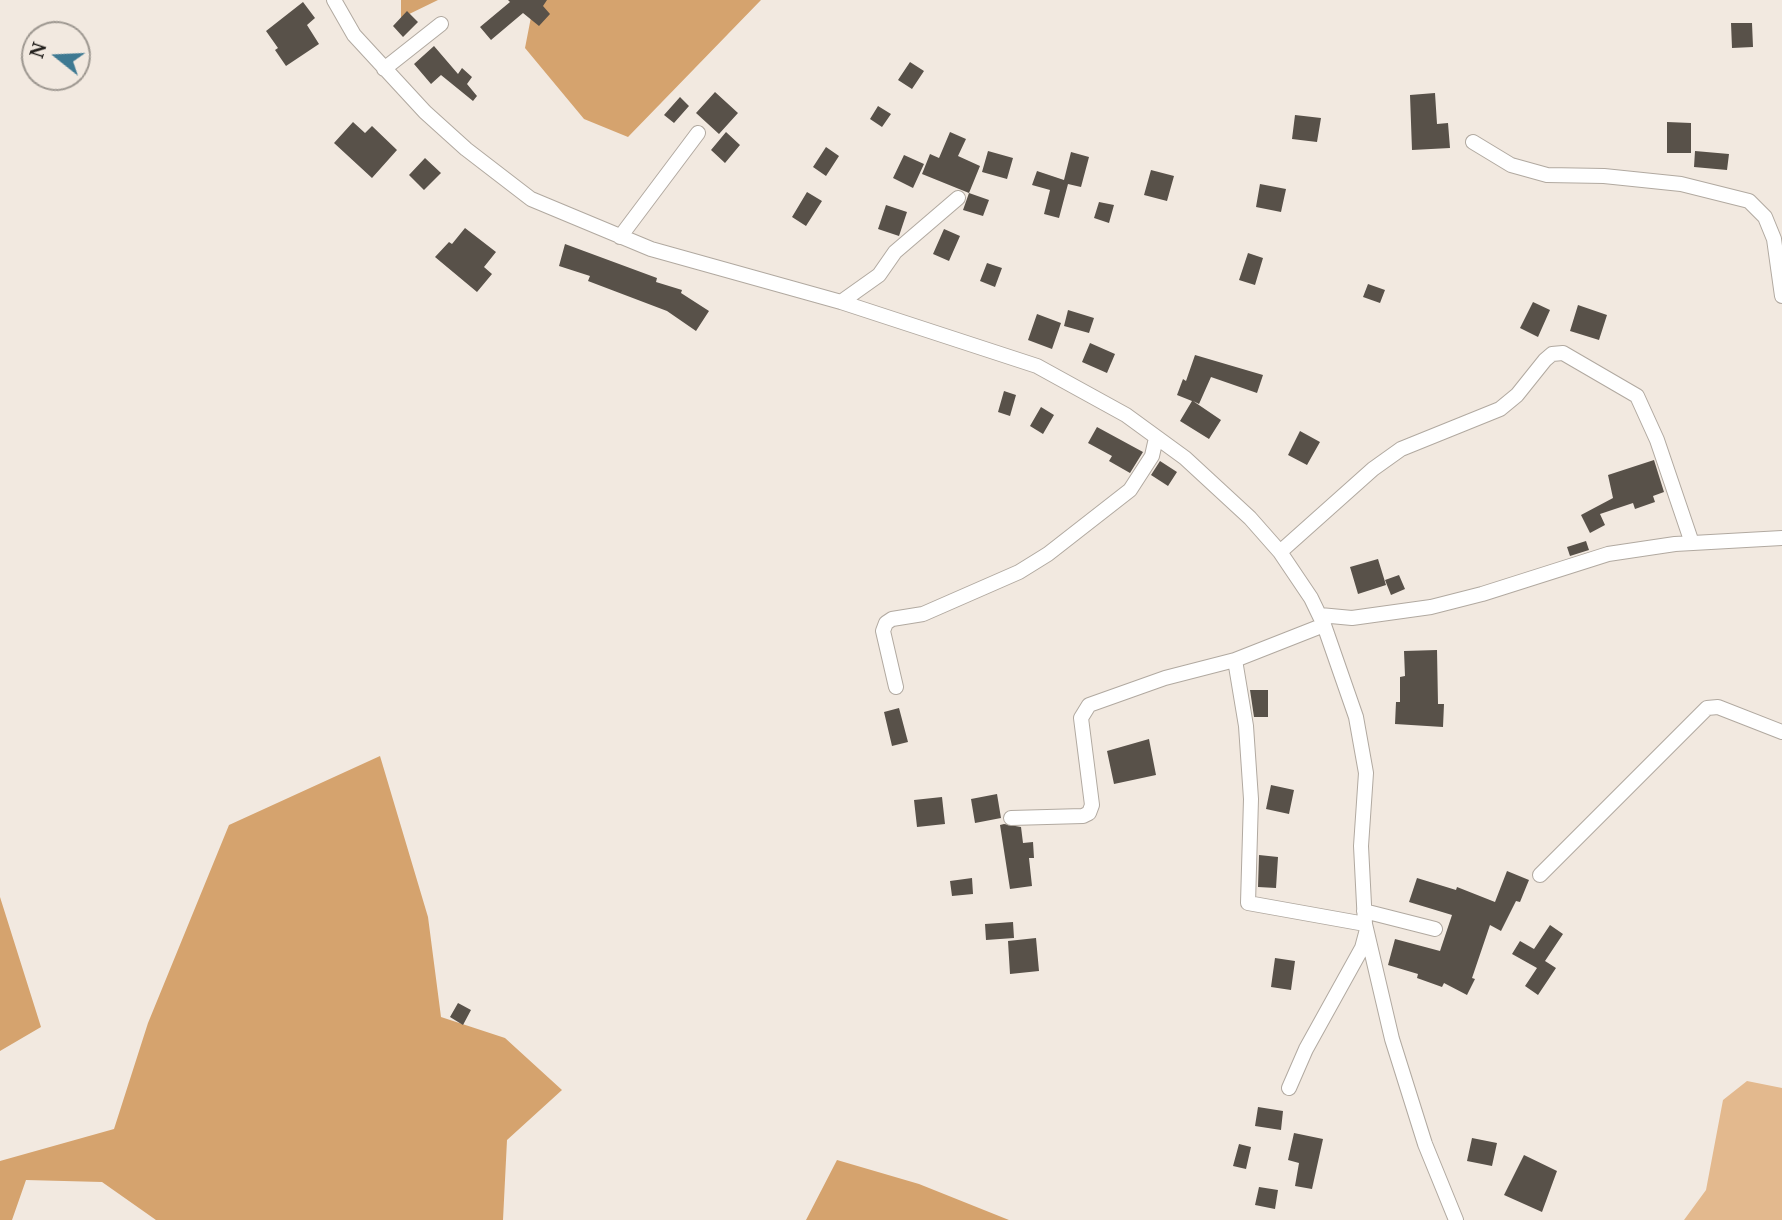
<!DOCTYPE html>
<html>
<head>
<meta charset="utf-8">
<style>
  body { margin:0 }
  #map { position:relative; width:1782px; height:1220px; overflow:hidden; background:#f2e9e0; font-family:"Noto Serif",serif }
  canvas { display:block }
  .north { position:absolute; left:21px; top:21px; width:70px; height:70px; box-sizing:border-box; background:#f2e9e0; border:2px solid #9e9891; border-radius:50%; rotate:288deg; font-size:19px; font-weight:700; line-height:28px; text-align:center; color:#211e1b }
  .north::after { content:''; display:block; margin:auto; width:24px; height:32px; background:#3e7992; clip-path:polygon(50% 0,100% 100%,50% 72%,0 100%) }
</style>
</head>
<body>
<div id="map">
<canvas width="1782" height="1220"></canvas>
<div class="north">N</div>
</div>
<script>
const c = document.querySelector('canvas').getContext('2d');
c.lineJoin = 'round';
function paint(path, color) {
  c.fillStyle = color;
  c.fill(path, 'evenodd');
}
function poly(rows) {
  const path = new Path2D();
  for (const r of rows) {
    path.moveTo(r[0], r[1]);
    for (let i = 2; i < r.length; i += 2) path.lineTo(r[i], r[i + 1]);
  }
  return path;
}
function strokePath(path, color, width, dash) {
  c.strokeStyle = color;
  c.lineWidth = width;
  c.lineCap = dash ? 'butt' : 'round';
  c.setLineDash(dash || []);
  c.stroke(path);
}
paint(poly([
  [1747,1081,1782,1088,1782,1220,1684,1220,1706,1190,1723,1100]
]), '#e3b98e');
paint(poly([
  [401,0,438,0,401,18],
  [522,0,761,0,628,137,584,119,525,48,532,12],
  [380,756,428,917,441,1017,505,1038,562,1090,507,1140,503,1220,156,1220,102,1182,26,1180,12,1220,0,1220,0,1161,114,1129,148,1023,229,825],
  [0,897,41,1027,0,1051],
  [837,1160,919,1184,1009,1220,806,1220]
]), '#d5a36e');
paint(poly([
  [508,0,547,0,543,6,550,14,539,26,523,13,491,40,480,27,510,2],
  [303,2,315,18,307,25,319,44,286,66,275,50,278,48,266,31],
  [407,11,418,22,403,37,393,26],
  [1731,23,1752,23,1753,47,1732,48],
  [434,46,458,74,462,68,472,77,467,84,477,96,473,101,441,75,431,84,414,64],
  [910,62,924,71,912,89,898,80],
  [715,92,738,113,719,134,696,113],
  [1435,93,1437,124,1448,123,1450,148,1412,150,1410,95],
  [680,97,689,106,674,123,664,115],
  [878,106,891,114,882,127,870,119],
  [1295,115,1321,118,1317,142,1292,139],
  [353,122,365,133,372,126,397,150,372,178,334,143],
  [1667,122,1691,123,1691,153,1667,153],
  [726,132,740,145,725,163,711,150],
  [950,132,966,139,958,156,980,166,969,193,922,174,930,154,939,158],
  [826,147,839,156,826,176,813,167],
  [988,151,1013,158,1007,179,982,172],
  [1695,151,1729,154,1727,170,1694,167],
  [1071,152,1089,157,1081,187,1068,184,1059,218,1044,214,1050,190,1032,185,1037,171,1064,180],
  [904,155,924,164,913,188,893,178],
  [425,158,441,173,424,190,409,175],
  [1151,170,1174,176,1167,201,1144,195],
  [1260,184,1286,189,1281,212,1256,207],
  [807,192,822,201,806,226,792,217],
  [969,193,989,200,983,216,963,210],
  [1099,202,1114,205,1109,223,1094,218],
  [886,205,907,212,899,236,878,229],
  [465,228,496,252,484,267,492,274,477,292,435,257,449,242,452,244],
  [944,229,960,236,949,261,933,254],
  [565,244,657,278,656,282,682,290,681,293,709,311,696,331,667,311,588,281,590,276,559,266],
  [1248,253,1263,258,1255,285,1239,280],
  [987,263,1002,268,995,287,980,281],
  [1368,284,1385,290,1380,303,1363,297],
  [1533,302,1550,310,1538,337,1520,328],
  [1578,305,1607,315,1599,340,1570,331],
  [1068,310,1094,318,1089,333,1064,326],
  [1037,314,1061,323,1052,349,1028,340],
  [1090,343,1115,354,1107,373,1082,362],
  [1195,355,1263,375,1257,393,1211,377,1199,404,1193,401,1221,420,1209,439,1180,421,1192,401,1177,395,1183,379,1186,381],
  [1004,391,1016,395,1010,416,998,412],
  [1041,407,1054,415,1043,434,1030,426],
  [1097,427,1143,452,1130,473,1109,461,1112,456,1088,443],
  [1300,431,1320,442,1307,465,1288,455],
  [1654,460,1664,492,1653,496,1655,502,1635,509,1633,503,1600,514,1605,525,1590,533,1581,515,1613,498,1608,475],
  [1160,461,1177,472,1168,486,1151,475],
  [1586,541,1589,550,1570,556,1567,547],
  [1378,559,1386,585,1358,594,1350,567],
  [1399,575,1405,589,1391,595,1385,580],
  [1437,650,1438,704,1444,704,1443,727,1395,724,1396,702,1400,702,1400,677,1405,676,1404,651],
  [1250,690,1268,690,1268,717,1254,717],
  [899,708,908,742,892,746,884,712],
  [1149,739,1156,775,1114,784,1107,751],
  [1271,785,1294,790,1289,814,1266,809],
  [997,794,1001,818,975,823,971,799],
  [942,797,945,824,917,827,914,800],
  [1004,824,1021,827,1023,843,1033,842,1034,858,1029,858,1032,886,1010,889,1000,825],
  [1259,855,1278,857,1276,888,1258,887],
  [1507,871,1529,880,1520,902,1516,901,1501,931,1490,925,1472,978,1475,979,1467,995,1444,983,1442,987,1417,978,1418,974,1388,965,1395,939,1440,951,1452,915,1409,902,1417,878,1456,890,1457,887,1495,902],
  [972,878,973,894,952,896,950,881],
  [1013,922,1014,938,986,940,985,924],
  [1550,925,1563,934,1545,961,1556,968,1538,995,1525,986,1537,968,1512,954,1520,941,1534,949],
  [1036,938,1039,971,1010,974,1008,941],
  [1275,958,1295,961,1291,990,1271,987],
  [458,1003,471,1010,463,1025,450,1017],
  [1258,1107,1283,1111,1281,1130,1255,1126],
  [1294,1133,1323,1139,1312,1189,1295,1186,1299,1163,1288,1160],
  [1472,1138,1497,1143,1492,1166,1467,1161],
  [1239,1144,1251,1147,1246,1169,1233,1166],
  [1524,1155,1557,1171,1542,1212,1504,1195],
  [1259,1187,1278,1190,1275,1209,1255,1205]
]), '#585149');
const minor = poly([
  [334,0,354,35,425,112,466,149,531,199,651,249,841,302,1037,366,1126,415,1185,458,1250,518,1280,552,1311,598,1324,625,1356,717,1366,773,1361,846,1365,924,1392,1039,1425,1144,1456,1220],
  [384,69,441,24],
  [1473,142,1511,165,1547,175,1604,176,1681,184,1749,201,1765,217,1774,239,1782,296],
  [620,237,698,133],
  [841,302,879,275,895,252,958,198],
  [1280,552,1373,469,1401,449,1500,409,1517,395,1545,360,1552,354,1563,353,1637,396,1657,440,1692,543],
  [1320,615,1352,618,1431,607,1482,594,1608,554,1675,544,1782,538],
  [1235,660,1246,726,1251,799,1248,903,1365,924],
  [896,687,883,631,886,623,892,619,923,614,1019,572,1048,554,1130,490,1152,456,1156,438],
  [1011,818,1083,816,1089,813,1092,805,1081,718,1089,705,1165,678,1235,660,1324,625],
  [1540,875,1707,708,1718,707,1782,732],
  [1364,911,1435,929],
  [1289,1088,1306,1049,1362,948,1366,933]
]);
strokePath(minor, '#b1a9a0', 16);
strokePath(minor, '#fff', 14);
</script>
</body>
</html>
